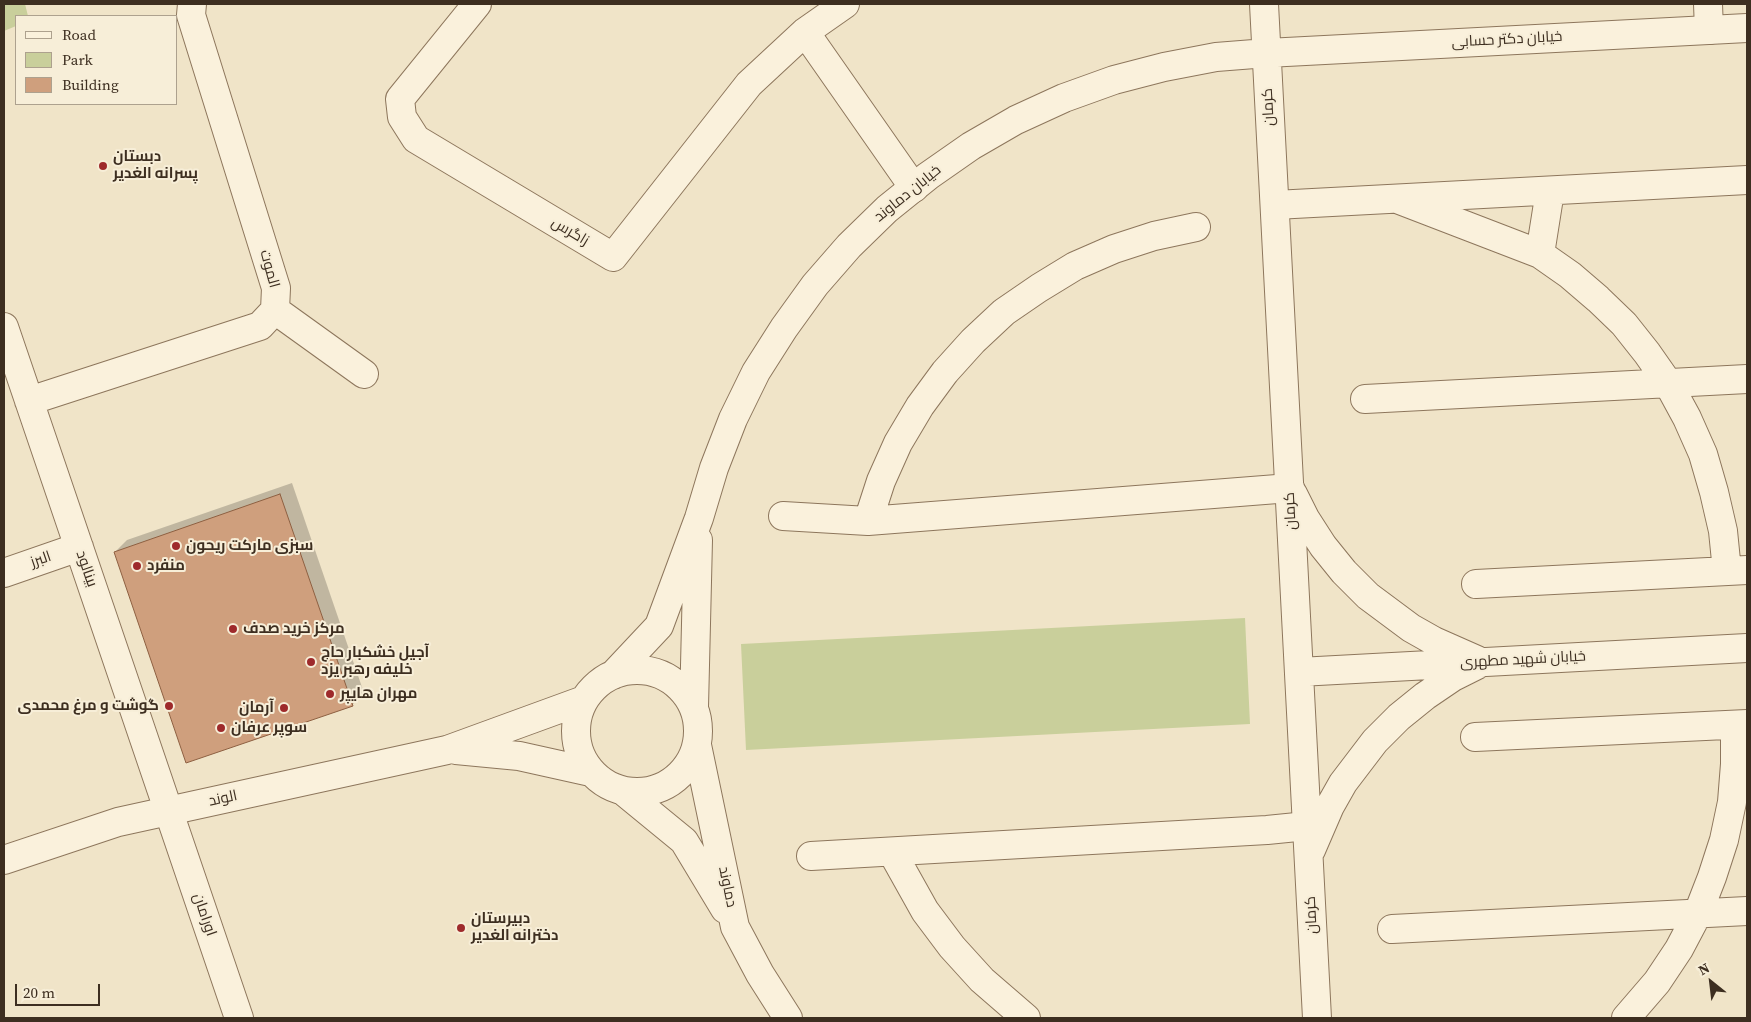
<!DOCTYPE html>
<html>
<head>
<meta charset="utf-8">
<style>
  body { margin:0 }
  #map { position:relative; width:1751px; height:1022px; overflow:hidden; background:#f0e4c8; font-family:"Source Serif 4",serif }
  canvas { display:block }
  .frame { position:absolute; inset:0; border:5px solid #3d2e20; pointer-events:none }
  .legend { position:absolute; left:15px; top:15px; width:162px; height:90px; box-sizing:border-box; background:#f7eed8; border:1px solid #ada18e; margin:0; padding:6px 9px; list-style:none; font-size:15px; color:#3d2e20 }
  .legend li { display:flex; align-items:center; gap:10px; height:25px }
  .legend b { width:25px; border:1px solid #ada18e }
  .north { position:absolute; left:1686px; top:957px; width:50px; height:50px; -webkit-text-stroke:4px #f7eed8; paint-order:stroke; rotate:331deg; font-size:14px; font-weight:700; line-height:20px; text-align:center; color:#3d2e20 }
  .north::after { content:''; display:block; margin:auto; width:18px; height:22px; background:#3d2e20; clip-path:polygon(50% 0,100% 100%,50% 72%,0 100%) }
  .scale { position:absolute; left:15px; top:984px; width:85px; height:22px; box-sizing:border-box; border:2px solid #3d2e20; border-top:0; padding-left:6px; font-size:15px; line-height:18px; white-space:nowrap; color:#3d2e20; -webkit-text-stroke:4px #f7eed8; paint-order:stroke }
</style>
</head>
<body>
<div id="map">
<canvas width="1751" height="1022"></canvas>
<div class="frame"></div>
<ul class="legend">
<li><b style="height:6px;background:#faf1dc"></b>Road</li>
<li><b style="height:14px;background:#c9cf9b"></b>Park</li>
<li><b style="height:14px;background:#cf9f7d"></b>Building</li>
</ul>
<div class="north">N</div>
<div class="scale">20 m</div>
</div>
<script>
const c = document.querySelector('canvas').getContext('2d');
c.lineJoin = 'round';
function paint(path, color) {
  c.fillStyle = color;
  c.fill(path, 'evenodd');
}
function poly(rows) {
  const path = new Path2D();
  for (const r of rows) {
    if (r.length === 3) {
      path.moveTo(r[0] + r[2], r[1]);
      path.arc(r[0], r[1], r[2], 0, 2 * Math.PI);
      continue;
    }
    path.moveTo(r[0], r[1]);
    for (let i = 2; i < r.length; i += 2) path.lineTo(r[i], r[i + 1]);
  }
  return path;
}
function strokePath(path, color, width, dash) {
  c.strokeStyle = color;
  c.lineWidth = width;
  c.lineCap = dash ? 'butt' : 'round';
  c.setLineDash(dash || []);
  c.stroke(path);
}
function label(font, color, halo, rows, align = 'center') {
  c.font = font + ' "Source Serif 4",Cairo,serif';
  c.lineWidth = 4;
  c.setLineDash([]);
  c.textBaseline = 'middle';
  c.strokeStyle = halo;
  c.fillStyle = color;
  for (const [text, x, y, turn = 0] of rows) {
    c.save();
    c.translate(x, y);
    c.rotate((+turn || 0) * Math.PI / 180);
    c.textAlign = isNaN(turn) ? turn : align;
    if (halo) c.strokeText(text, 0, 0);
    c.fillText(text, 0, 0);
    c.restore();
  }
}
paint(poly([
  [4,4,25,4,28,16,16,16,16,26,4,31],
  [1245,618,1250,724,746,750,741,644]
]), '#c9cf9b');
paint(poly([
  [292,483,364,693,352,705,115,552,127,540]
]), '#0003');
const building = poly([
  [280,494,353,706,186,763,114,552,280,494]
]);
paint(building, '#cf9f7d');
strokePath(building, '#8d5f41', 1);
const minor = poly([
  [477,4,400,99,402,117,416,139,613,257,749,84,805,32,845,4],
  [1708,4,1709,30],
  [805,32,914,188],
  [1397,199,1540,254,1570,275,1598,299,1624,324,1647,353,1668,383,1687,418,1703,454,1714,492,1723,531,1727,571],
  [1275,205,1747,180],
  [1540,254,1550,191],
  [275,310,364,374],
  [4,327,239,1018],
  [1365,399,1747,379],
  [29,401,260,326,275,310,276,288,191,15,192,4],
  [783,516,868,521,1290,488],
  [868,521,881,481,898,443,920,406,945,372,973,341,1004,312,1039,288,1075,266,1114,249,1154,236,1196,227],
  [4,573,79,547],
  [1476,584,1747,570],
  [1475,737,1747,724],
  [892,852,925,911,952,947,982,980,1026,1018],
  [811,856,1267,830,1307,826],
  [1392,929,1747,911],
  [1626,1018,1657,982,1679,949,1698,913,1712,877,1724,840,1732,802,1735,764,1735,725]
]);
const tertiary = poly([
  [1264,4,1317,1018],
  [1293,494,1305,518,1323,546,1344,572,1368,596,1411,628,1434,641,1477,660],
  [637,731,61],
  [1299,672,1747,648],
  [613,675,659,626,699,518,714,468,733,419,756,372,784,328,815,285,849,246,887,209,928,176,971,146,1016,120,1064,98,1114,80,1164,67,1216,57,1267,53,1747,28],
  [694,707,698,540],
  [697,745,735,927,760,974,788,1018],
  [456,750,519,756,591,772],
  [623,791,684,841,725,909],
  [1311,850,1330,806,1343,783,1375,741,1399,717,1425,696,1453,677,1477,665],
  [4,860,118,822,447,750,584,700]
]);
strokePath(minor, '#8d765c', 30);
strokePath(tertiary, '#8d765c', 30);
strokePath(minor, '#faf1dc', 28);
strokePath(tertiary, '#faf1dc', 28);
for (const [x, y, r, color] of [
  [103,166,5,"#9e2a2b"],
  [176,546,5,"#9e2a2b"],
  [137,566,5,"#9e2a2b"],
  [233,629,5,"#9e2a2b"],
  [311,662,5,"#9e2a2b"],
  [330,694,5,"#9e2a2b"],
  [169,706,5,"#9e2a2b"],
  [284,708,5,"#9e2a2b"],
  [221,728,5,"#9e2a2b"],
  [461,928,5,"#9e2a2b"]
]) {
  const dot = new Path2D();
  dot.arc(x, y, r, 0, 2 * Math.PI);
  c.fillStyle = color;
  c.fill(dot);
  strokePath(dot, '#f7eed8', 2);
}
label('15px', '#3d2e20', '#f7eed8', [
  ["خیابان دکتر حسابی",1507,40,-3],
  ["کرمان",1269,107,-93],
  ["خیابان دماوند",908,194,-39],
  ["زاگرس",570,232,31],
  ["الموت",269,269,75],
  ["کرمان",1291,511,-93],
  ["البرز",41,560,-19],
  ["بینالود",86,569,71],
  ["خیابان شهید مطهری",1523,660,-3],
  ["الوند",223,799,-12],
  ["دماوند",727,887,78],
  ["اورامان",204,915,71],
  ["کرمان",1312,915,-93]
]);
label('bold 15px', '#3d2e20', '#f7eed8', [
  ["دبستان",113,157],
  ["پسرانه الغدیر",113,174],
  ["سبزی مارکت ریحون",186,546],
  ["منفرد",147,566],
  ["مرکز خرید صدف",243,629],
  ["آجیل خشکبار حاج",321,653],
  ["خلیفه رهبر یزد",321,670],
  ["مهران هایپر",340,694],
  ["گوشت و مرغ محمدی",159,706,"right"],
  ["آرمان",274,708,"right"],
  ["سوپر عرفان",231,728],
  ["دبیرستان",471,919],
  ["دخترانه الغدیر",471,936]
], 'left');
</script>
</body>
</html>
